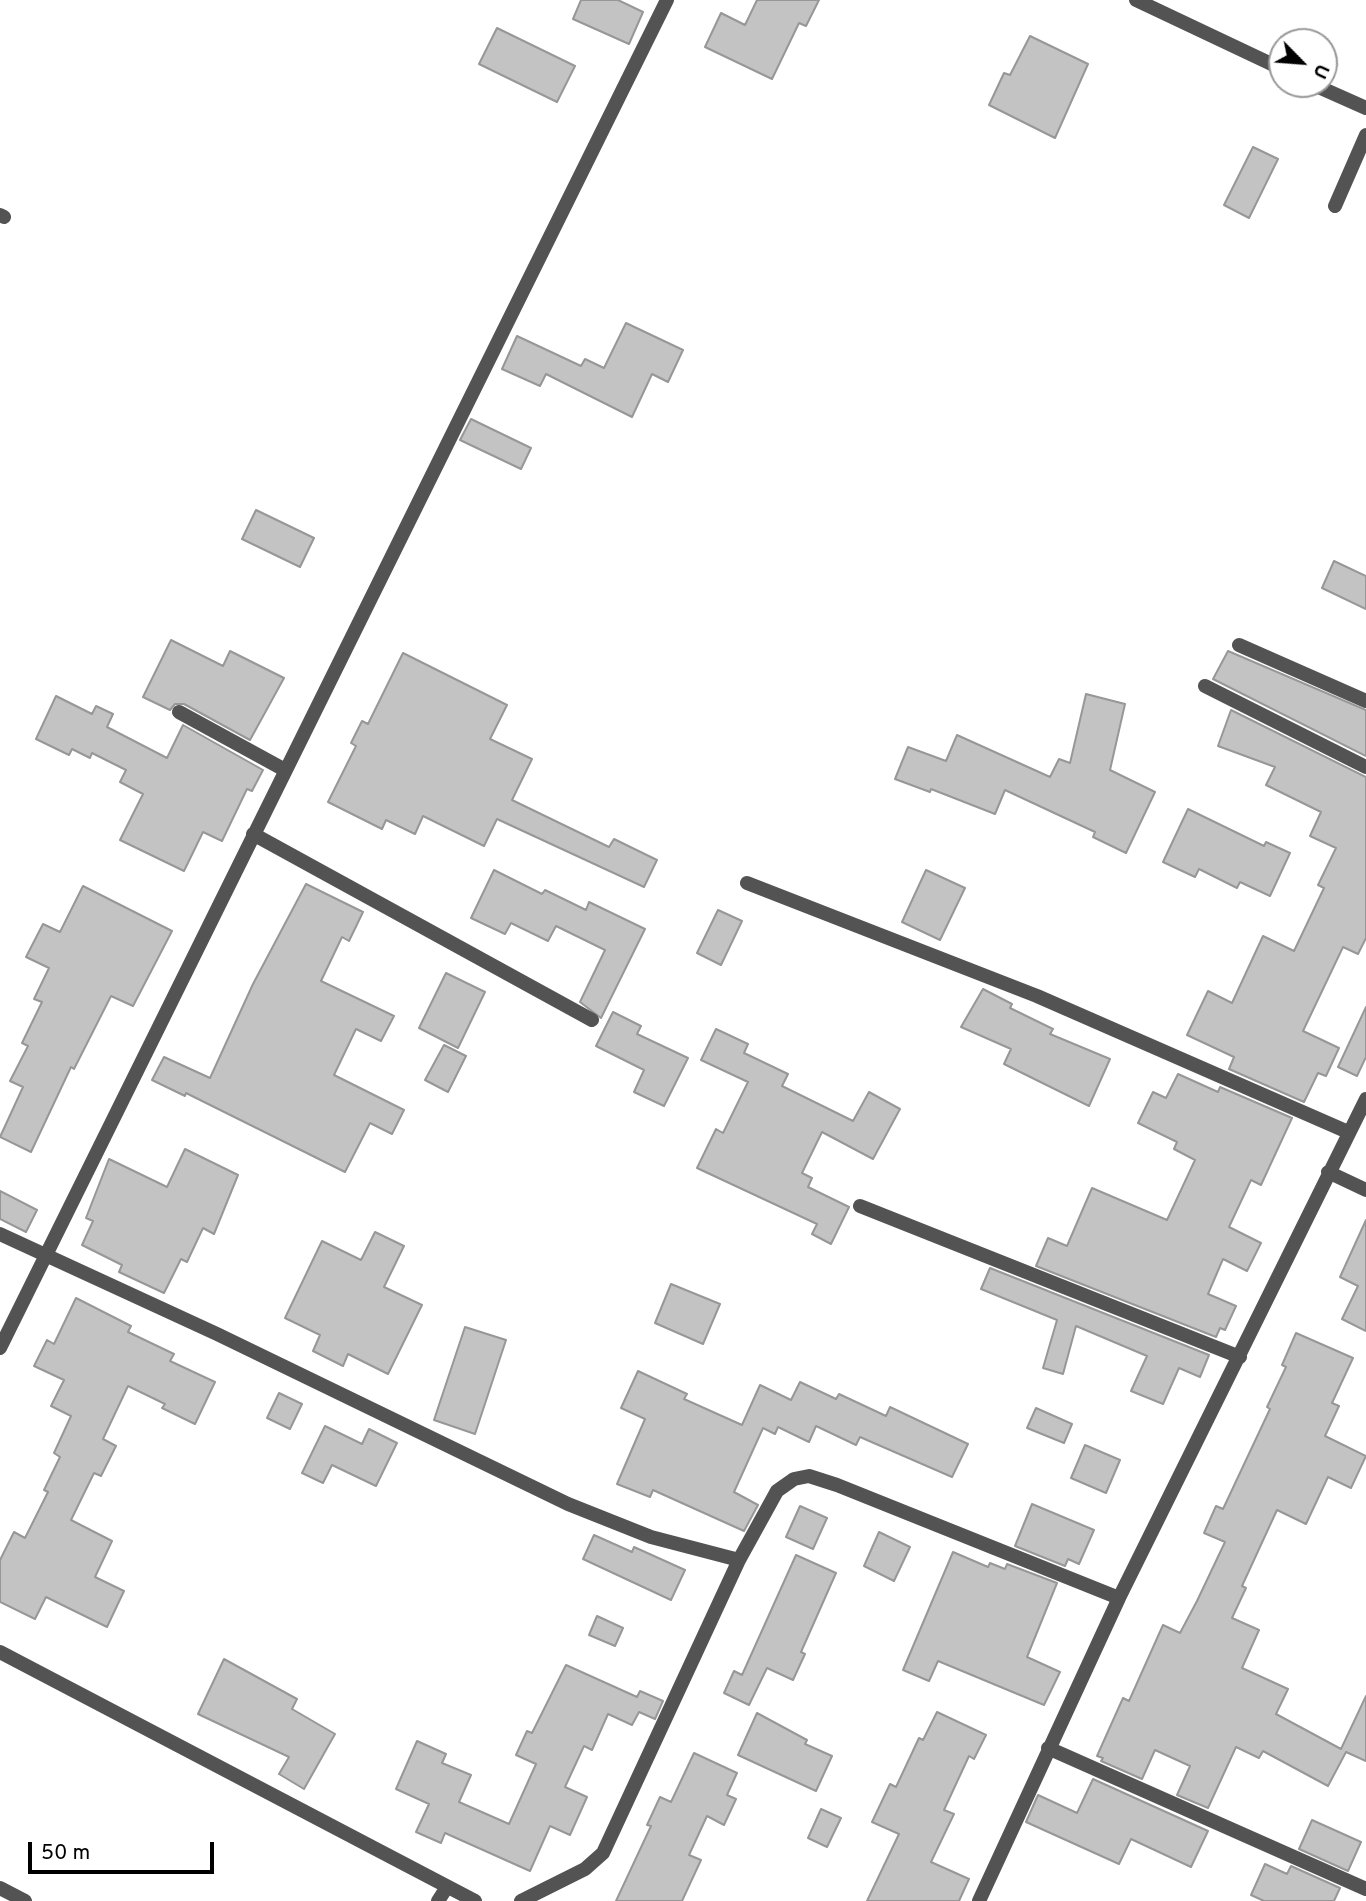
<!DOCTYPE html>
<html>
<head>
<meta charset="utf-8">
<style>
  body { margin:0 }
  #map { position:relative; width:1366px; height:1901px; overflow:hidden; background:#fff; font-family:Overpass,sans-serif }
  canvas { display:block }
  .north { position:absolute; left:1268px; top:28px; width:70px; height:70px; box-sizing:border-box; background:#fff; border:2px solid #999; border-radius:50%; rotate:115deg; font-size:19px; font-weight:700; line-height:28px; text-align:center; color:#000 }
  .north::after { content:''; display:block; margin:auto; width:24px; height:32px; background:#000; clip-path:polygon(50% 0,100% 100%,50% 72%,0 100%) }
  .scale { position:absolute; left:28px; top:1842px; width:186px; height:32px; box-sizing:border-box; border:4px solid #000; border-top:0; padding-left:9px; font-size:21px; line-height:24px; white-space:nowrap; color:#000; -webkit-text-stroke:5px #fff; paint-order:stroke }
</style>
</head>
<body>
<div id="map">
<canvas width="1366" height="1901"></canvas>
<div class="north">U</div>
<div class="scale">50 m</div>
</div>
<script>
const c = document.querySelector('canvas').getContext('2d');
c.lineJoin = 'round';
function paint(path, color) {
  c.fillStyle = color;
  c.fill(path, 'evenodd');
}
function poly(rows) {
  const path = new Path2D();
  for (const r of rows) {
    path.moveTo(r[0], r[1]);
    for (let i = 2; i < r.length; i += 2) path.lineTo(r[i], r[i + 1]);
  }
  return path;
}
function strokePath(path, color, width, dash) {
  c.strokeStyle = color;
  c.lineWidth = width;
  c.lineCap = dash ? 'butt' : 'round';
  c.setLineDash(dash || []);
  c.stroke(path);
}
const building = poly([
  [581,0,618,0,643,12,629,44,573,19,581,0],
  [757,0,819,0,806,26,799,23,772,79,705,47,721,13,745,25,757,0],
  [497,28,575,66,557,102,479,64,497,28],
  [1030,36,1088,64,1055,138,989,105,1004,73,1010,75,1030,36],
  [1253,147,1278,159,1249,218,1224,205,1253,147],
  [626,323,683,350,668,382,652,374,632,417,546,374,540,386,502,369,517,336,581,366,585,359,604,368,626,323],
  [471,419,531,448,521,469,460,440,471,419],
  [256,510,314,538,300,567,242,539,256,510],
  [1334,561,1366,576,1366,609,1322,588,1334,561],
  [171,640,223,666,230,651,284,678,250,740,184,704,175,704,170,710,143,697,171,640],
  [1228,651,1366,710,1366,756,1213,679,1228,651],
  [403,653,507,705,490,739,532,759,512,800,609,847,614,839,657,860,644,887,497,819,484,846,423,816,415,834,386,820,382,829,328,802,356,746,351,743,362,721,368,724,403,653],
  [1086,694,1125,704,1110,770,1155,792,1126,853,1093,837,1095,832,1005,790,995,814,931,789,930,792,895,779,908,747,946,761,957,735,1050,777,1059,759,1070,763,1086,694],
  [56,696,92,714,96,706,113,714,107,727,167,758,183,725,263,770,252,791,247,789,222,841,203,832,184,871,120,840,143,794,120,782,126,770,92,753,90,758,72,749,69,755,36,739,56,696],
  [1231,710,1366,777,1366,938,1358,954,1343,947,1303,1031,1339,1048,1326,1076,1318,1073,1304,1102,1229,1069,1234,1057,1187,1035,1208,991,1232,1003,1263,936,1294,951,1324,888,1318,885,1336,848,1310,836,1321,812,1266,785,1275,767,1218,746,1231,710],
  [1188,809,1264,846,1266,842,1290,853,1270,896,1240,882,1237,888,1199,869,1195,877,1163,862,1188,809],
  [494,870,542,894,545,890,586,910,589,902,645,929,601,1018,580,1002,605,950,556,926,548,941,511,923,505,934,471,918,494,870],
  [926,870,965,888,940,940,902,922,926,870],
  [306,884,363,912,349,941,342,937,321,981,394,1016,381,1041,356,1029,334,1075,404,1110,392,1134,370,1123,345,1172,186,1093,185,1096,152,1080,164,1057,210,1078,253,984,306,884],
  [83,886,172,931,133,1006,111,996,74,1069,71,1067,31,1152,0,1137,23,1087,10,1081,28,1046,22,1043,42,1002,34,999,49,968,26,957,43,924,60,932,83,886],
  [718,910,742,921,721,965,697,953,718,910],
  [446,973,485,992,458,1048,419,1028,446,973],
  [983,989,1012,1004,1010,1008,1053,1029,1050,1034,1110,1059,1089,1106,1004,1064,1011,1049,961,1027,983,989],
  [1366,1007,1366,1057,1357,1076,1338,1067,1366,1007],
  [613,1012,641,1026,637,1034,688,1058,664,1106,634,1092,644,1070,596,1046,613,1012],
  [716,1029,748,1044,744,1053,788,1074,782,1086,853,1121,869,1092,900,1109,873,1159,822,1132,802,1173,812,1178,808,1187,849,1207,831,1244,812,1234,817,1224,697,1168,716,1129,723,1133,748,1082,701,1060,716,1029],
  [444,1045,466,1056,448,1092,425,1080,444,1045],
  [1178,1074,1218,1092,1220,1087,1292,1118,1261,1185,1251,1180,1229,1227,1261,1243,1247,1271,1223,1259,1208,1294,1236,1306,1225,1330,1220,1328,1216,1337,1036,1266,1048,1238,1067,1246,1092,1188,1167,1220,1195,1160,1174,1149,1177,1142,1138,1123,1153,1092,1166,1098,1178,1074],
  [185,1149,238,1175,214,1234,203,1228,187,1262,181,1259,164,1293,119,1272,122,1265,82,1245,93,1221,86,1218,109,1159,167,1187,185,1149],
  [0,1191,37,1210,26,1232,0,1219,0,1191],
  [1366,1220,1366,1331,1342,1319,1358,1286,1340,1277,1366,1220],
  [375,1232,404,1246,384,1287,422,1305,388,1374,348,1354,343,1366,313,1351,320,1335,285,1318,322,1241,361,1260,375,1232],
  [990,1268,1209,1355,1200,1377,1179,1368,1163,1404,1131,1391,1147,1356,1076,1326,1063,1374,1043,1368,1057,1320,981,1289,990,1268],
  [671,1284,720,1304,703,1344,655,1323,671,1284],
  [76,1298,131,1326,128,1332,174,1354,170,1361,215,1382,195,1424,162,1408,165,1404,128,1386,103,1439,116,1446,101,1476,94,1473,71,1520,112,1541,95,1577,124,1591,107,1627,46,1597,35,1619,0,1602,0,1560,14,1532,25,1538,48,1492,44,1490,60,1457,54,1453,71,1416,51,1406,64,1380,34,1366,47,1340,54,1344,76,1298],
  [465,1327,506,1340,475,1434,434,1420,465,1327],
  [1296,1333,1353,1358,1332,1403,1339,1406,1325,1436,1366,1456,1351,1488,1328,1477,1306,1524,1277,1510,1242,1586,1246,1588,1232,1618,1259,1630,1242,1668,1288,1689,1276,1714,1341,1749,1366,1696,1366,1761,1346,1752,1328,1786,1263,1751,1259,1758,1236,1747,1208,1808,1177,1795,1190,1766,1155,1750,1142,1779,1101,1761,1103,1758,1097,1756,1123,1698,1129,1701,1163,1625,1180,1633,1197,1601,1225,1542,1204,1533,1216,1506,1223,1509,1270,1409,1267,1407,1286,1367,1282,1365,1296,1333],
  [638,1371,687,1394,684,1399,742,1425,760,1385,791,1400,800,1382,836,1399,839,1394,886,1416,890,1407,968,1444,952,1477,860,1437,856,1445,816,1426,809,1442,778,1427,775,1434,763,1428,734,1492,758,1505,744,1531,653,1490,650,1497,617,1484,645,1419,621,1408,638,1371],
  [279,1393,302,1404,290,1429,267,1418,279,1393],
  [1036,1408,1072,1424,1064,1443,1027,1428,1036,1408],
  [325,1426,362,1444,369,1429,397,1443,376,1486,332,1465,323,1483,302,1473,325,1426],
  [1085,1445,1120,1460,1106,1493,1071,1478,1085,1445],
  [1032,1504,1094,1530,1079,1564,1068,1559,1065,1566,1015,1546,1032,1504],
  [800,1506,827,1518,813,1549,786,1537,800,1506],
  [879,1532,910,1547,894,1581,864,1566,879,1532],
  [594,1535,632,1552,634,1547,685,1570,671,1600,583,1559,594,1535],
  [953,1552,988,1567,990,1563,1005,1569,1007,1564,1057,1583,1027,1657,1060,1672,1044,1705,938,1661,929,1681,903,1670,953,1552],
  [796,1555,836,1573,801,1652,805,1654,793,1680,767,1668,749,1705,724,1693,734,1671,742,1675,796,1555],
  [597,1616,623,1628,615,1646,589,1635,597,1616],
  [224,1659,297,1699,292,1709,335,1734,304,1789,279,1774,289,1757,198,1714,224,1659],
  [566,1665,637,1697,640,1691,663,1701,655,1719,639,1712,632,1725,608,1714,592,1750,584,1746,565,1787,587,1797,570,1835,550,1826,530,1871,445,1833,441,1843,416,1832,429,1804,396,1789,417,1741,446,1754,442,1763,471,1775,459,1802,509,1824,536,1764,516,1755,527,1731,532,1733,566,1665],
  [937,1712,986,1735,974,1759,969,1756,944,1810,954,1814,931,1862,969,1879,959,1901,867,1901,899,1834,872,1822,890,1784,896,1787,919,1738,923,1740,937,1712],
  [757,1713,807,1740,805,1744,832,1756,816,1791,738,1755,757,1713],
  [694,1753,737,1773,727,1795,736,1799,724,1825,707,1816,689,1855,701,1860,682,1901,616,1901,651,1826,647,1825,660,1797,671,1802,694,1753],
  [1093,1779,1208,1831,1191,1867,1131,1839,1119,1864,1026,1822,1038,1795,1077,1813,1093,1779],
  [821,1809,841,1818,827,1847,808,1838,821,1809],
  [1312,1820,1361,1842,1348,1871,1299,1849,1312,1820],
  [1265,1864,1287,1874,1291,1866,1340,1888,1334,1901,1264,1901,1251,1895,1265,1864]
]);
paint(building, '#c3c3c3');
strokePath(building, '#979797', 2);
strokePath(poly([
  [1136,0,1282,69],
  [1312,84,1366,108],
  [1335,206,1366,135],
  [0,215,4,217],
  [1239,645,1366,701],
  [1205,686,1366,767],
  [179,712,285,770],
  [253,834,592,1020],
  [747,883,1037,996,1348,1132],
  [1328,1172,1366,1190],
  [860,1206,1240,1357],
  [0,1234,217,1334,568,1504,651,1537,739,1560],
  [0,1348,667,0],
  [0,1652,475,1901],
  [1048,1748,1366,1889],
  [0,1888,25,1901],
  [438,1901,447,1887],
  [521,1901,585,1869,603,1853,739,1560,777,1491,794,1479,809,1476,837,1485,1119,1598],
  [979,1901,1119,1598,1366,1099]
]), '#535353', 14);
</script>
</body>
</html>
